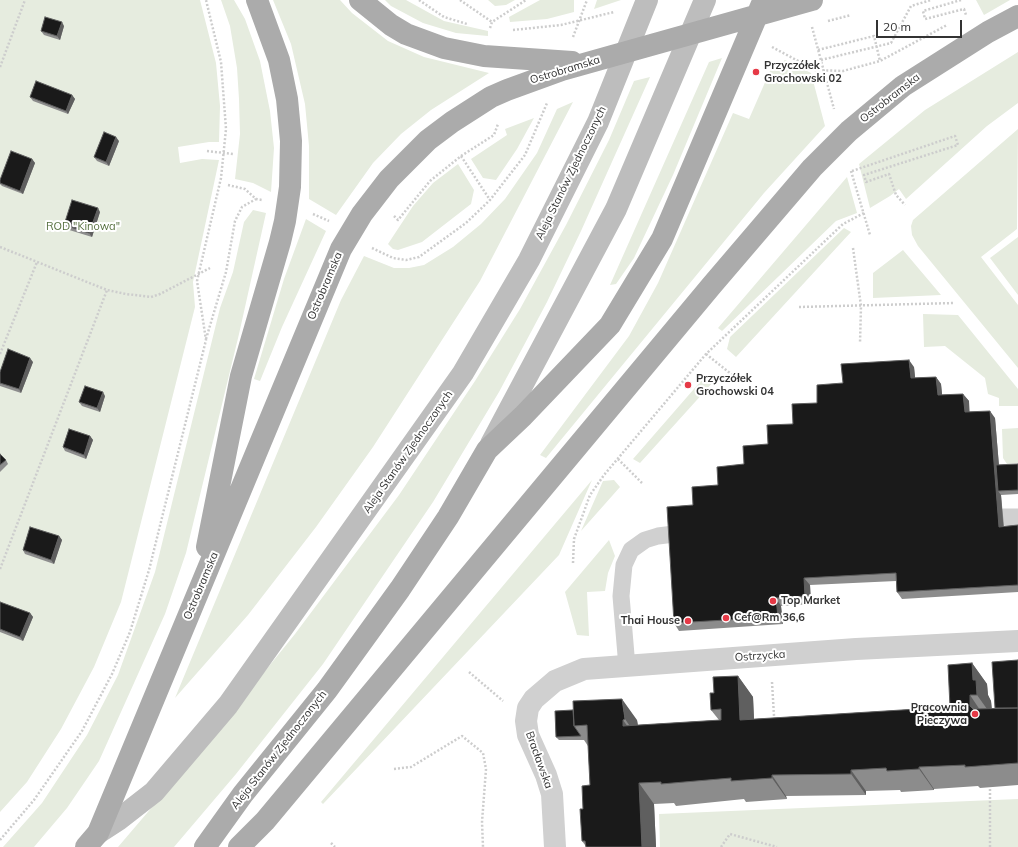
<!DOCTYPE html>
<html>
<head>
<meta charset="utf-8">
<style>
  body { margin:0 }
  #map { position:relative; width:1018px; height:847px; overflow:hidden; background:#fff; font-family:Mulish,sans-serif }
  canvas { display:block }
  .scale { position:absolute; left:876px; top:20px; width:86px; height:18px; box-sizing:border-box; border:2px solid #333; border-top:0; padding-left:5px; font-size:12px; line-height:14px; white-space:nowrap; color:#333; -webkit-text-stroke:3px #fff; paint-order:stroke }
</style>
</head>
<body>
<div id="map">
<canvas width="1018" height="847"></canvas>
<div class="scale">20 m</div>
</div>
<script>
const c = document.querySelector('canvas').getContext('2d');
c.lineJoin = 'round';
function paint(path, color) {
  c.fillStyle = color;
  c.fill(path, 'evenodd');
}
function poly(rows) {
  const path = new Path2D();
  for (const r of rows) {
    path.moveTo(r[0], r[1]);
    for (let i = 2; i < r.length; i += 2) path.lineTo(r[i], r[i + 1]);
  }
  return path;
}
function strokePath(path, color, width, dash) {
  c.strokeStyle = color;
  c.lineWidth = width;
  c.lineCap = dash ? 'butt' : 'round';
  c.setLineDash(dash || []);
  c.stroke(path);
}
function label(font, color, halo, rows, align = 'center') {
  c.font = font + ' Mulish,sans-serif';
  c.lineWidth = 4;
  c.setLineDash([]);
  c.textBaseline = 'middle';
  c.strokeStyle = halo;
  c.fillStyle = color;
  for (const [text, x, y, turn = 0] of rows) {
    c.save();
    c.translate(x, y);
    c.rotate((+turn || 0) * Math.PI / 180);
    c.textAlign = isNaN(turn) ? turn : align;
    if (halo) c.strokeText(text, 0, 0);
    c.fillText(text, 0, 0);
    c.restore();
  }
}
paint(poly([
  [0,0,200,0,216,63,220,106,219,142,209,142,178,147,180,163,202,159,219,160,193,282,195,307,121,602,94,667,61,729,27,782,0,812],
  [221,0,234,0,245,19,260,61,270,111,274,148,271,192,253,183,235,179,240,134,239,99,237,68,230,26],
  [273,0,340,0,352,13,388,41,424,57,489,73,431,110,401,134,373,163,336,215,309,199,309,146,305,104,291,44],
  [385,0,406,0,444,21,488,31,488,36,456,33,423,23,391,6],
  [488,0,515,0,506,5,495,6],
  [540,0,574,0,574,12,547,19,510,22,509,17],
  [597,0,621,0,594,9],
  [976,0,1010,0,984,15],
  [1018,52,1018,103,987,126,906,199,899,189,890,196,870,208,859,164,925,110],
  [722,58,673,175,634,258,616,284,610,285,709,62],
  [785,60,811,73,825,126,764,193,546,458,540,455,629,336,658,283,733,113,749,119,770,71],
  [650,77,581,231,547,302,499,392,433,502,323,664,236,774,174,847,118,847,206,744,295,634,399,495,475,381,520,309,566,225,609,140,634,81],
  [573,102,480,281,373,447,316,527,248,615,175,698,341,300,364,256,394,268,409,268,424,265,453,247,481,224,505,199,537,153,557,109],
  [534,118,517,149,496,180,483,178,471,159,507,135,505,129],
  [1018,129,1017,229,981,257,1018,305,1018,368,918,246,912,235,911,226,913,220],
  [458,164,474,190,471,204,422,242,398,250,393,249,388,244,413,206,433,183],
  [847,177,857,213,836,221,722,331,718,328],
  [253,210,266,213,239,334,186,553,165,614,99,761,67,808,34,847,3,847,42,803,87,735,118,675,155,572,220,308,233,272,244,222],
  [306,219,326,231,282,327,260,381,254,379,284,279],
  [844,228,851,232,736,357,727,349,730,337],
  [1018,237,1018,295,990,258],
  [903,250,941,295,873,298,873,273],
  [923,314,958,315,1018,389,1018,406,999,406,999,398,988,394,985,378,945,346,924,347],
  [707,374,714,381,640,463,633,459],
  [1018,428,1018,463,1007,464,1003,458,1002,429],
  [592,480,559,555,323,804,321,802],
  [614,480,620,487,581,531,603,481],
  [609,540,615,556,608,573,605,591,587,592,589,636,577,635,565,592],
  [1018,799,1018,847,660,847,659,814]
]), '#e6ecdf');
strokePath(poly([
  [419,0,444,17,467,24],
  [460,0,492,22],
  [961,0,923,11,925,19,964,9,966,15],
  [828,21,851,15],
  [812,27,834,109],
  [490,28,492,22,526,0],
  [513,30,561,25,614,12],
  [573,37,587,0],
  [772,47,815,70,843,71,880,61,947,25],
  [818,50,874,36,880,61],
  [821,60,891,43,911,6,931,0],
  [0,67,25,0],
  [207,151,233,154],
  [461,156,494,135,498,124],
  [851,171,870,235],
  [852,171,955,136,958,145,864,175,866,182,889,174,896,195,905,205],
  [228,185,245,189,256,199,262,200],
  [313,214,329,221],
  [394,216,398,220,430,181,461,156,490,200],
  [0,247,107,290,126,294,151,297,160,294,210,268],
  [372,248,393,258,406,260,419,257,466,223,490,200,525,155,547,103],
  [853,248,861,306,860,343],
  [799,307,954,303],
  [206,339,226,272,235,221,242,207,256,199],
  [0,354,37,262],
  [706,354,735,377],
  [618,459,642,483],
  [573,563,574,539,590,495,604,475,706,354,843,224,864,213],
  [0,569,107,290],
  [469,672,503,701],
  [772,682,774,716],
  [394,769,411,767,462,736,483,753,486,769,482,822,483,847],
  [0,840,34,800,82,731,112,674,130,632,149,570,206,340,197,281,221,178,226,129,221,62,206,0],
  [331,843,335,847],
  [721,847,730,834,777,847],
  [990,847,990,789]
]), '#cdcdcd', 2.5, [2, 2]);
strokePath(poly([
  [1003,517,1018,517],
  [627,667,621,596,624,565,631,550,645,540,658,536,674,534]
]), '#d0d0d0', 17);
strokePath(poly([
  [555,847,552,794,546,775,528,735,526,721,528,708,534,699,555,681,584,669,856,649,1018,641]
]), '#d0d0d0', 22);
strokePath(poly([
  [491,444,616,209,705,0],
  [98,833,118,820,154,792,228,705,463,373,529,260,598,122,647,0]
]), '#bdbdbd', 22);
strokePath(poly([
  [360,0,391,25,406,34,444,48,484,56,572,62],
  [207,547,241,376,280,242,285,221,290,187,291,141,287,99,279,60,257,0],
  [86,847,98,833,341,249,362,214,389,179,428,140,452,122,491,97,507,90,562,70,812,0],
  [205,847,243,794,327,690,400,589,448,517,487,450,523,416,610,325,662,239,761,6],
  [239,847,265,821,712,285,812,168,849,131,903,86,988,32,1018,16]
]), '#ababab', 22);
paint(poly([
  [64,26,60,40,44,35,41,31],
  [72,95,75,99,68,114,33,101,30,97],
  [119,141,109,166,97,161,94,157],
  [32,159,35,163,23,194,2,186,0,184,0,180],
  [100,212,92,237,66,229,64,225],
  [33,362,21,393,0,386,0,372],
  [914,367,915,378,936,377,941,384,942,395,963,394,969,401,969,412,995,418,999,465,1018,464,1018,494,1001,495,1004,526,1018,525,1018,592,902,599,897,592,896,581,810,585,811,604,781,606,783,624,679,631,674,623,693,505,744,464,817,403,843,383],
  [105,396,100,412,82,406,79,402],
  [90,436,93,440,86,459,65,451,63,447],
  [0,454,6,460,8,464,0,472],
  [59,536,62,540,54,564,25,554,23,550],
  [0,602,30,613,33,617,23,641,0,632],
  [1018,660,1018,785,980,788,978,786,934,789,934,790,901,792,900,790,866,791,866,795,786,796,787,799,746,802,744,799,676,806,674,803,654,804,656,847,586,847,585,845,582,841,583,809,590,785,588,746,584,740,559,740,556,737,555,711,637,720,638,725,719,720,711,710,714,693,738,676,753,697,754,719,950,707,972,663,987,684,988,695,991,701,992,708,995,708]
]), '#8c8c8c');
paint(poly([
  [62,22,64,26,60,40,57,36],
  [72,95,75,99,68,114,66,111],
  [116,137,119,141,109,166,106,162],
  [32,159,35,163,23,194,20,191],
  [98,208,100,212,92,237,89,233],
  [30,358,33,362,21,393,19,389],
  [909,360,914,367,916,386,911,378],
  [936,377,941,384,943,403,938,395],
  [103,392,105,396,100,412,97,408],
  [963,394,969,401,970,419,965,412],
  [990,411,995,418,1001,491,998,491,1001,495,1004,534,999,527],
  [90,436,93,440,86,459,84,455],
  [59,536,62,540,54,564,51,560],
  [804,578,810,585,811,604,805,596],
  [776,598,781,606,783,624,778,617],
  [30,613,33,617,23,641,20,637],
  [972,663,987,684,988,695,991,701,992,716,977,695,973,680],
  [738,676,753,697,755,741,740,720],
  [970,695,984,716,970,706],
  [622,699,637,720,640,741,625,719],
  [623,720,638,741,623,726],
  [919,767,934,789,934,790,919,769],
  [851,770,866,791,866,795,851,774],
  [772,775,786,796,787,799,772,778],
  [639,783,654,804,656,847,642,847]
]), '#5f5f5f');
const building = poly([
  [45,17,62,22,57,36,41,31,45,17],
  [36,81,72,95,66,111,30,97,36,81],
  [104,132,116,137,106,162,94,157,104,132],
  [11,151,32,159,20,191,0,183,0,180,11,151],
  [72,200,98,208,89,233,64,225,72,200],
  [8,349,30,358,19,389,0,383,0,372,8,349],
  [909,360,911,378,936,377,938,395,963,394,965,412,990,411,999,527,1018,525,1018,585,897,592,896,573,804,578,805,596,776,598,778,617,674,623,667,507,693,505,692,487,718,485,717,467,744,464,743,446,768,444,767,425,793,424,792,404,817,403,817,385,843,383,841,364,909,360],
  [85,386,103,392,97,408,79,402,85,386],
  [69,429,90,436,84,455,63,447,69,429],
  [0,454,6,460,0,465,0,454],
  [1018,464,1018,490,998,491,996,465,1018,464],
  [30,527,59,536,51,560,23,550,30,527],
  [0,602,30,613,20,637,0,629,0,602],
  [1018,660,1018,708,995,708,992,662,1018,660],
  [972,663,973,680,976,680,977,695,970,695,970,706,973,709,1018,708,1018,763,965,767,965,765,919,767,919,769,887,771,886,768,851,770,851,774,772,775,772,778,731,781,731,778,661,784,661,782,639,783,642,847,586,847,585,841,582,841,580,809,583,809,582,786,590,785,587,725,574,726,573,701,622,699,625,719,623,720,623,726,721,720,721,709,711,710,710,693,714,693,713,677,738,676,740,720,950,707,948,665,972,663],
  [573,710,574,726,581,736,556,737,555,711,573,710]
]);
paint(building, '#1a1a1a');
strokePath(building, '#5f5f5f', 1);
for (const [x, y, r, color] of [
  [756,72,4,"#e63946"],
  [688,385,4,"#e63946"],
  [773,601,4,"#e63946"],
  [726,618,4,"#e63946"],
  [688,621,4,"#e63946"],
  [975,714,4,"#e63946"]
]) {
  const dot = new Path2D();
  dot.arc(x, y, r, 0, 2 * Math.PI);
  c.fillStyle = color;
  c.fill(dot);
  strokePath(dot, '#fff', 1.5);
}
label('bold 11px', '#333', '#fff', [
  ["Przyczółek",764,66],
  ["Grochowski 02",764,79],
  ["Przyczółek",696,379],
  ["Grochowski 04",696,392],
  ["Top Market",781,601],
  ["Cef@Rm 36,6",734,618],
  ["Thai House",680,621,"right"],
  ["Pracownia",967,708,"right"],
  ["Pieczywa",967,721,"right"]
], 'left');
label('11px', '#333', '#fff', [
  ["Ostrobramska",565,70,-17],
  ["Ostrobramska",890,98,-38],
  ["Aleja Stanów Zjednoczonych",571,173,-64],
  ["Ostrobramska",325,286,-67],
  ["Aleja Stanów Zjednoczonych",408,452,-55],
  ["Ostrobramska",201,586,-67],
  ["Ostrzycka",760,656,-4],
  ["Aleja Stanów Zjednoczonych",279,750,-52],
  ["Bracławska",539,760,70]
]);
label('11px', '#56703f', '#fff', [
  ["ROD \"Kinowa\"",83,227]
]);
</script>
</body>
</html>
